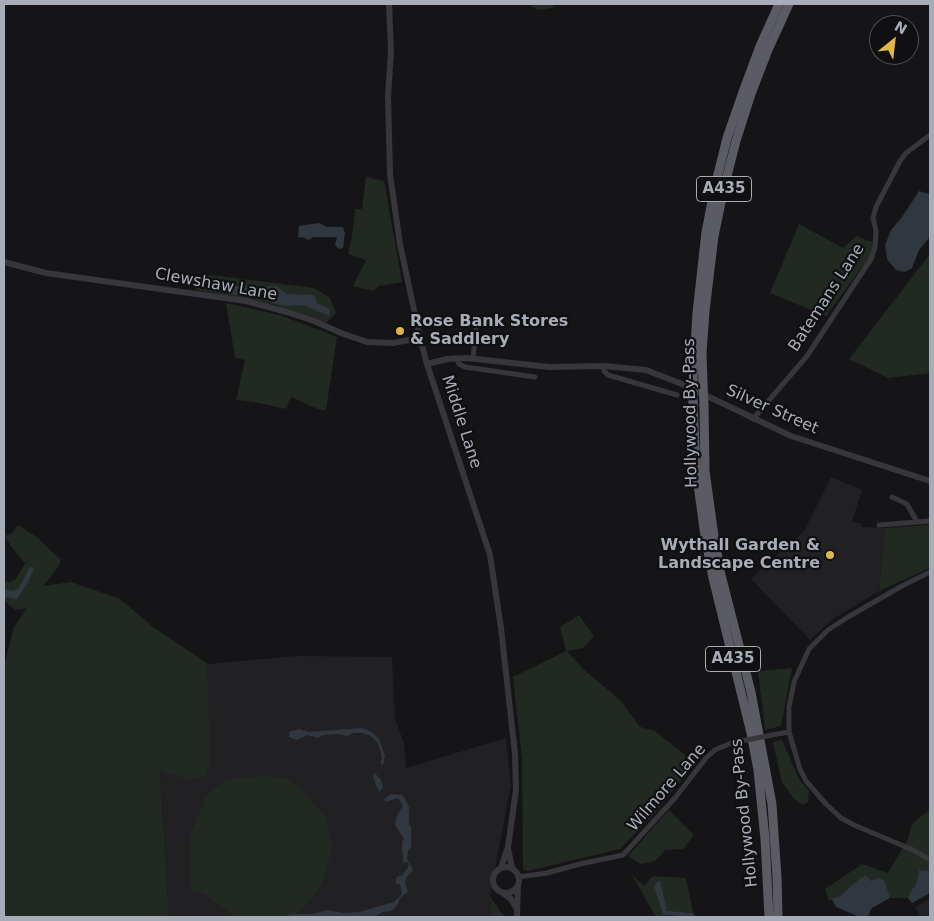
<!DOCTYPE html>
<html>
<head>
<meta charset="utf-8">
<style>
  body { margin:0 }
  #map { position:relative; width:934px; height:921px; overflow:hidden; background:#151517; font-family:"DejaVu Sans",sans-serif }
  canvas { display:block }
  .frame { position:absolute; inset:0; border:5px solid #a8acb6; pointer-events:none }
  .north { position:absolute; left:869px; top:15px; width:50px; height:50px; box-sizing:border-box; background:#101012; border:1px solid #4d4e54; border-radius:50%; rotate:29deg; font-size:14px; font-weight:700; line-height:20px; text-align:center; color:#a8acb6 }
  .north::after { content:''; display:block; margin:auto; width:18px; height:22px; background:#e0b644; clip-path:polygon(50% 0,100% 100%,50% 72%,0 100%) }
</style>
</head>
<body>
<div id="map">
<canvas width="934" height="921"></canvas>
<div class="frame"></div>
<div class="north">N</div>
</div>
<script>
const c = document.querySelector('canvas').getContext('2d');
c.lineJoin = 'round';
function paint(path, color) {
  c.fillStyle = color;
  c.fill(path, 'evenodd');
}
function poly(rows) {
  const path = new Path2D();
  for (const r of rows) {
    if (r.length === 3) {
      path.moveTo(r[0] + r[2], r[1]);
      path.arc(r[0], r[1], r[2], 0, 2 * Math.PI);
      continue;
    }
    path.moveTo(r[0], r[1]);
    for (let i = 2; i < r.length; i += 2) path.lineTo(r[i], r[i + 1]);
  }
  return path;
}
function strokePath(path, color, width, dash) {
  c.strokeStyle = color;
  c.lineWidth = width;
  c.lineCap = dash ? 'butt' : 'round';
  c.setLineDash(dash || []);
  c.stroke(path);
}
function label(font, color, halo, rows, align = 'center') {
  c.font = font + ' "DejaVu Sans",sans-serif';
  c.lineWidth = 4.5;
  c.setLineDash([]);
  c.textBaseline = 'middle';
  c.strokeStyle = halo;
  c.fillStyle = color;
  for (const [text, x, y, turn = 0] of rows) {
    c.save();
    c.translate(x, y);
    c.rotate((+turn || 0) * Math.PI / 180);
    c.textAlign = isNaN(turn) ? turn : align;
    if (halo) c.strokeText(text, 0, 0);
    c.fillText(text, 0, 0);
    c.restore();
  }
}
paint(poly([
  [831,477,862,490,852,522,861,523,862,527,885,528,879,591,833,619,810,640,751,579,804,531],
  [296,656,392,657,395,719,404,743,406,768,506,738,511,784,490,896,491,917,169,917,154,669],
  [930,899,930,917,921,917,915,907]
]), '#212124');
paint(poly([
  [529,4,554,4,552,8,538,10],
  [366,177,384,181,402,282,379,286,373,291,353,286,366,260,348,254,352,237,355,209,362,209],
  [799,224,843,248,857,236,866,240,873,242,871,255,826,316,770,293],
  [930,254,930,373,888,378,849,359],
  [210,275,314,288,330,298,336,313,326,323,275,305,243,298,196,290,197,282,203,277],
  [226,303,280,315,337,337,326,410,320,410,291,397,286,409,255,402,236,400,245,360,235,358],
  [18,525,38,538,61,560,59,566,43,586,71,582,120,599,153,627,207,663,210,761,206,776,190,780,160,771,169,917,4,917,4,666,14,627,27,608,16,610,4,601,4,581,9,582,16,579,25,563,10,545,5,536,12,533],
  [930,525,930,568,879,591,885,528],
  [579,615,594,636,583,648,567,651,583,669,620,700,640,727,655,731,695,763,654,814,620,849,527,871,523,869,522,759,513,677,566,651,560,627],
  [792,668,781,726,765,730,758,671],
  [782,740,799,779,809,791,808,802,803,805,794,799,782,782,773,742],
  [265,776,288,779,306,794,327,819,332,846,325,876,317,892,296,914,281,917,235,917,206,895,191,890,190,859,191,832,206,797,217,786,228,779],
  [930,809,930,871,919,870,916,884,910,892,908,898,890,898,885,881,871,881,866,876,859,879,840,896,829,901,825,889,862,864,888,873,908,839,912,824],
  [669,810,694,835,683,849,665,850,655,861,641,864,628,856],
  [632,875,644,886,653,876,686,878,693,913,685,912,686,917,656,917],
  [490,896,504,917,491,917]
]), '#222923');
paint(poly([
  [919,191,929,194,930,196,930,237,919,250,912,268,905,272,896,270,887,259,885,245,891,230,902,217],
  [319,223,327,227,343,227,345,233,343,248,339,249,335,245,337,237,313,237,309,240,302,237,298,238,299,226],
  [202,283,251,287,277,286,286,294,314,295,317,303,330,309,329,316,304,305,284,306,273,303,266,298,250,297,203,289,200,286],
  [30,567,34,568,33,571,27,584,17,599,4,597,4,589,11,591,18,589],
  [362,728,372,732,379,739,385,756,383,765,380,763,382,759,381,753,378,743,371,736,362,733,353,733,347,736,339,734,323,735,318,738,307,735,297,740,289,737,289,732,299,729,309,732],
  [374,772,381,780,383,787,379,792,373,777],
  [391,794,402,795,405,799,409,807,409,825,411,826,411,847,408,851,407,859,413,870,406,878,405,883,408,892,400,898,398,904,391,911,383,912,374,917,283,917,291,914,313,914,328,910,343,913,359,912,394,902,402,894,400,884,396,884,396,879,398,876,401,876,409,866,407,862,403,863,402,843,404,839,395,825,397,815,403,806,398,798,386,802,384,799],
  [919,870,930,871,930,893,912,903,908,898,910,892,916,884],
  [866,875,871,881,878,878,885,881,890,898,872,908,868,916,860,917,836,907,832,899,840,896,859,879],
  [660,881,667,911,693,913,695,916,687,917,663,914,654,886,657,882]
]), '#30373e');
strokePath(poly([
  [456,358,459,364,465,367,535,377],
  [473,359,477,317],
  [604,366,604,371,608,375,677,395],
  [753,419,807,356,871,259,875,247,876,231,873,218,876,207,900,161,906,153,930,135],
  [892,497,907,504,917,522],
  [879,525,930,521],
  [930,572,900,587,848,617,828,630,809,649,794,682,789,707,789,732,800,769,806,781,826,804,841,818,854,825,913,850,930,860],
  [772,735,789,732],
  [518,877,547,873,580,864,623,855,675,798,706,758,715,750,731,743]
]), '#37373b', 5);
strokePath(poly([
  [389,4,391,51,388,96,390,174,400,244,420,338,427,364,490,555,501,628,515,754,516,790,508,847,501,868],
  [4,262,46,273,246,301,287,312,314,321,341,333,367,342,393,343,420,338],
  [427,364,447,359,467,358,549,367,604,366,646,370,682,384,791,436,930,481],
  [508,848,512,868],
  [506,880,13],
  [503,893,511,899,517,909],
  [517,917,518,885]
]), '#37373b', 6);
strokePath(poly([
  [693,379,697,313,706,232,715,186,727,138,743,92,760,46,779,4],
  [703,384,702,353,705,311,714,236,724,188,736,141,751,94,768,50,789,4],
  [693,401,696,470,705,536,713,578,751,733,758,770,765,839,769,917],
  [704,405,705,471,714,536,721,575,751,692,772,804,777,877,778,917]
]), '#5b5c63', 9);
strokePath(poly([
  [731,743,772,735]
]), '#37373b', 5);
strokePath(poly([
  [693,379,693,401],
  [703,384,704,405]
]), '#5b5c63', 9);
for (const [x, y, r, color] of [
  [400,331,5,"#e0b644"],
  [830,555,5,"#e0b644"]
]) {
  const dot = new Path2D();
  dot.arc(x, y, r, 0, 2 * Math.PI);
  c.fillStyle = color;
  c.fill(dot);
  strokePath(dot, '#101012', 2);
}
for (const [x, y, w] of [
  [724,189,55],
  [733,659,55]
]) {
  const box = new Path2D();
  box.roundRect(x - w / 2, y - 12.5, w, 25, 4);
  c.fillStyle = '#101012';
  c.fill(box);
  strokePath(box, '#a8acb6', 1);
}
label('bold 15px', '#a8acb6', null, [
  ["A435",724,189],
  ["A435",733,659]
]);
label('16px', '#a8acb6', '#101012', [
  ["Clewshaw Lane",216,285,10],
  ["Batemans Lane",827,298,-57],
  ["Silver Street",772,410,24],
  ["Hollywood By-Pass",691,413,-91],
  ["Middle Lane",461,422,72],
  ["Wilmore Lane",667,788,-49],
  ["Hollywood By-Pass",745,813,-96]
]);
label('bold 16px', '#a8acb6', '#101012', [
  ["Rose Bank Stores",410,322],
  ["& Saddlery",410,340],
  ["Wythall Garden &",820,546,"right"],
  ["Landscape Centre",820,564,"right"]
], 'left');
</script>
</body>
</html>
